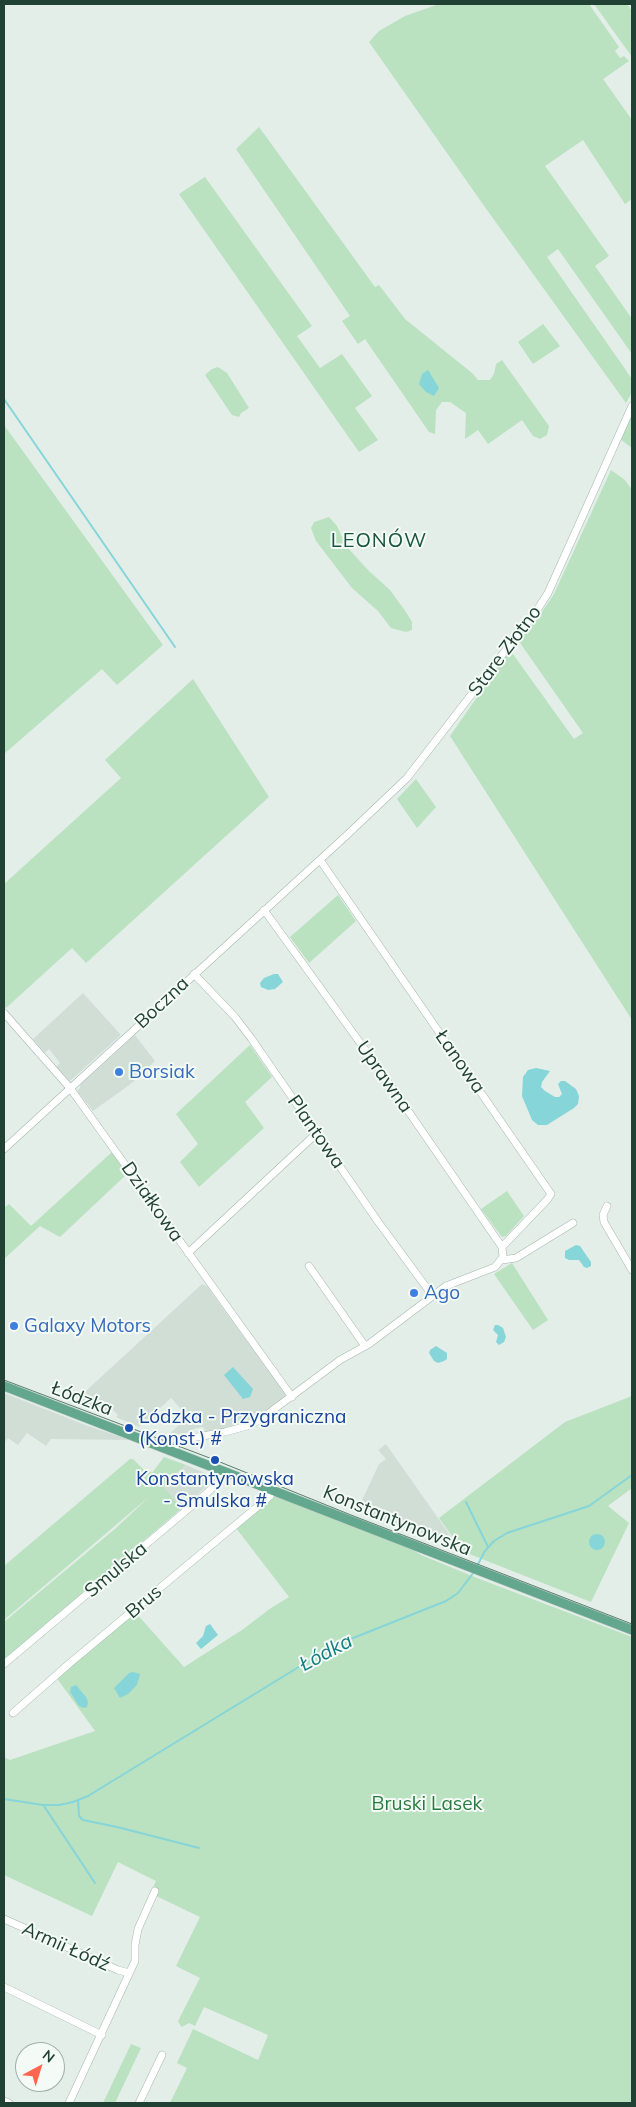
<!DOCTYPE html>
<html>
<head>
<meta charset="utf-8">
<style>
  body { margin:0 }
  #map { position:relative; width:636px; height:2107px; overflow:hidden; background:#e3eee8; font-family:Mulish,sans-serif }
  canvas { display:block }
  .frame { position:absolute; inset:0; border:5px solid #204134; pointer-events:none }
  .north { position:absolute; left:15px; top:2042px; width:50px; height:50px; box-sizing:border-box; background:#f4faf6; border:1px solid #9fb0a8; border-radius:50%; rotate:39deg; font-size:14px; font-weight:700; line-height:20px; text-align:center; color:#204134 }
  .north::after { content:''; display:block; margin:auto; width:18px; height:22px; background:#fe6650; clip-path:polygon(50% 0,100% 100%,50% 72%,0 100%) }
</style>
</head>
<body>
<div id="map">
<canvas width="636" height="2107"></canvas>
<div class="frame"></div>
<div class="north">N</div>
</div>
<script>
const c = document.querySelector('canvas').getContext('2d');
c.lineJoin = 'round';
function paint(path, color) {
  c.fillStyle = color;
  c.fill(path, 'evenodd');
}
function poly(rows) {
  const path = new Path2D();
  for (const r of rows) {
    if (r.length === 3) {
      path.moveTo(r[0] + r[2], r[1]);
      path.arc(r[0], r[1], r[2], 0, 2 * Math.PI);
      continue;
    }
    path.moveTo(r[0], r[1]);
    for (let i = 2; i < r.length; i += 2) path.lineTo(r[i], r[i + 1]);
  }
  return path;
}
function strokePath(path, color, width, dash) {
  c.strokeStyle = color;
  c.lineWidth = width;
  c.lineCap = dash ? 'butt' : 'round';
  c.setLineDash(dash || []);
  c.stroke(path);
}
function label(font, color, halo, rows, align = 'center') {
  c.font = font + ' Mulish,sans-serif';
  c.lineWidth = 4;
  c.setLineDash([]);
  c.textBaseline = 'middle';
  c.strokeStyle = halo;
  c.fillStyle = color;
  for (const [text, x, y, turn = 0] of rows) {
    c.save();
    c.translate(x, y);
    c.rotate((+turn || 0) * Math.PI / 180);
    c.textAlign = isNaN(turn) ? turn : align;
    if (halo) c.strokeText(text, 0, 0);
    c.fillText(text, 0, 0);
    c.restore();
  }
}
paint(poly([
  [83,993,121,1035,70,1081,56,1067,60,1063,49,1049,45,1053,33,1039],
  [135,1035,155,1061,132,1083,93,1111,77,1091,80,1088,80,1085],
  [202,1284,207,1286,224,1310,285,1393,285,1397,247,1423,207,1433,203,1427,196,1428,173,1440,166,1437,188,1417,171,1398,139,1427,116,1417,118,1415,111,1408,105,1414,75,1401],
  [4,1393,88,1426,130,1440,51,1439,46,1446,27,1433,18,1445,8,1438,4,1443],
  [386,1444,452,1538,453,1542,447,1544,357,1511,379,1464,386,1459,378,1450],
  [186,1465,212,1476,213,1481,182,1508,162,1485]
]), '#d1ded6');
paint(poly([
  [439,4,589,4,619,47,615,51,620,58,624,56,629,61,603,79,632,120,632,199,625,204,583,140,545,166,609,256,595,266,632,319,632,354,558,249,547,257,632,379,632,392,626,403,487,210,369,42,379,31,405,16],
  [594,4,627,4,632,11,632,57],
  [259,127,375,287,379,285,405,319,472,373,478,380,490,380,494,374,496,364,502,360,549,426,547,435,540,439,533,436,522,420,488,444,478,430,465,439,466,413,450,402,442,402,436,410,435,434,429,432,365,339,358,344,342,321,350,316,236,149],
  [205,177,312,326,297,336,320,368,342,354,372,396,355,408,378,440,359,452,179,194],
  [543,324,560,346,533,364,518,342],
  [218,367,227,373,249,408,241,413,239,417,232,415,205,375,212,369],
  [632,414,632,448,620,439],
  [4,425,163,645,117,685,102,669,4,754],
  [611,470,625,480,632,490,632,1020,450,736,510,650,574,739,583,733,518,640,538,618,554,594],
  [329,517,337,526,346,546,369,571,390,590,406,612,412,622,412,630,406,632,391,628,378,611,352,588,316,541,311,528,314,522],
  [193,679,269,797,86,963,72,948,6,1008,4,1006,4,884,121,778,105,760],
  [416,779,436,807,417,828,397,799],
  [338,895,356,921,309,963,290,937],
  [250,1045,272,1077,245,1102,264,1128,199,1187,180,1162,198,1144,176,1114],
  [112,1152,128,1173,60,1237,40,1226,4,1259,4,1208,9,1204,31,1226],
  [507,1191,524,1216,506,1236,502,1237,481,1209],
  [512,1263,548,1320,533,1330,494,1274],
  [632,1396,632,1488,608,1506,629,1523,591,1602,449,1546,454,1539,439,1518,565,1422],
  [164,1457,186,1465,162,1485,182,1508,4,1660,4,1622,116,1528,150,1496,4,1620,4,1566,130,1459,133,1459,145,1471,148,1469,152,1473],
  [277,1496,412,1549,421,1555,477,1578,632,1637,632,2103,170,2103,187,2068,177,2063,193,2029,258,2060,268,2035,204,2007,195,2026,189,2023,182,2027,180,2025,178,2021,200,1978,176,1966,200,1917,150,1893,156,1881,118,1862,92,1916,4,1875,4,1757,10,1760,95,1731,56,1677,135,1612,184,1667,242,1630,271,1608,289,1597,236,1528,272,1498],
  [131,2044,141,2048,115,2103,103,2103]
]), '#bae1c0');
paint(poly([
  [428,370,439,388,434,396,426,392,419,384,422,374],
  [274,974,278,974,283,982,275,989,268,990,261,987,260,983,264,978],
  [536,1068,550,1071,542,1082,541,1087,545,1091,555,1097,559,1097,562,1094,558,1084,561,1081,565,1081,576,1089,579,1096,578,1104,574,1108,547,1125,538,1125,532,1120,522,1096,523,1077,528,1070],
  [576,1245,580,1246,591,1262,591,1266,587,1268,584,1267,579,1260,569,1260,565,1258,565,1251],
  [495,1325,498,1325,503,1328,506,1337,504,1342,499,1345,496,1342,498,1335,493,1330],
  [436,1346,447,1353,447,1359,444,1361,438,1363,434,1361,429,1353,430,1350],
  [233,1367,253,1389,250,1397,243,1399,224,1375],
  [597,1542,8],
  [210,1624,218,1635,201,1649,196,1643,203,1636,206,1626],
  [133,1672,140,1674,137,1685,128,1694,120,1698,114,1688,129,1673],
  [76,1685,86,1697,88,1702,87,1707,84,1708,79,1706,70,1692,71,1687]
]), '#86d5d8');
strokePath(poly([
  [4,399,175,647],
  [466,1502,488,1547],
  [477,1566,485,1551,494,1541,507,1533,589,1506,632,1475],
  [4,1799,43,1805,59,1805,73,1802,88,1796,333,1646,446,1601,458,1593,474,1572],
  [78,1800,79,1816,83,1820,117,1827,199,1848],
  [44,1806,95,1883]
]), '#86d5d8', 2);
const minor = poly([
  [264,910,382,1073,502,1247],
  [194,974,235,1017,251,1038,379,1223,432,1295],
  [4,1013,70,1088,292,1397],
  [4,1149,347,835,407,778,539,607,548,593,632,406],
  [607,1206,603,1215,604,1222,632,1270],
  [188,1253,317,1133],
  [502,1260,516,1258,573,1223],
  [309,1266,365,1346],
  [172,1451,180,1440,225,1432,247,1426,261,1419,340,1360,369,1344,446,1286,495,1267,503,1257,502,1247,547,1200,551,1194,320,860],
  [4,1664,207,1493,219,1481,224,1472],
  [13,1713,70,1663,263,1502,270,1496,273,1489],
  [4,1919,118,1970,129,1973],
  [4,1987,102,2035],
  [4,2101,9,2103],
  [69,2103,135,1961,135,1945,138,1929,155,1891],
  [139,2103,162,2055]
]);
const major = poly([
  [4,1386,632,1630]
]);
strokePath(minor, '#a5b7ae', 8);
strokePath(major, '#c1cac6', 10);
strokePath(minor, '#fff', 7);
strokePath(major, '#63a88e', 9);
strokePath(poly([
  [4,1380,215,1460,351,1515,632,1624]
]), '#5b7d70', 1);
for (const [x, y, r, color] of [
  [119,1072,5,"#3f7fe0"],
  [414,1293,5,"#3f7fe0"],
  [14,1326,5,"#3f7fe0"],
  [129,1428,5,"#1a4fb4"],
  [215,1460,5,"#1a4fb4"]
]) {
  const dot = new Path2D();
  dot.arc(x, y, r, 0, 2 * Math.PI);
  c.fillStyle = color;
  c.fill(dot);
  strokePath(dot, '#f4faf6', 2);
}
label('19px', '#204134', '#f4faf6', [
  ["Stare Złotno",505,651,-53],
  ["Boczna",162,1003,-43],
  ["Łanowa",460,1062,55],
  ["Uprawna",384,1077,55],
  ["Plantowa",316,1132,55],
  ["Działkowa",152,1202,55],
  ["Łódzka",82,1399,21],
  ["Konstantynowska",397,1521,22],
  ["Smulska",116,1570,-40],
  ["Brus",144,1602,-40],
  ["Armii Łódź",66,1947,24]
]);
label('19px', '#366cbe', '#f4faf6', [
  ["Borsiak",129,1072],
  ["Ago",424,1293],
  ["Galaxy Motors",24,1326]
], 'left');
label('19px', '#164399', '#f4faf6', [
  ["Łódzka - Przygraniczna",139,1417],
  ["(Konst.) #",139,1439],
  ["Konstantynowska",215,1479,"center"],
  ["- Smulska #",215,1501,"center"]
], 'left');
label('19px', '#277c3d', '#f4faf6', [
  ["Bruski Lasek",427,1804]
]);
c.letterSpacing = '1px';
label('20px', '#1a5540', '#f4faf6', [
  ["LEONÓW",379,541]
]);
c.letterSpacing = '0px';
label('italic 20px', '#147e83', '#f4faf6', [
  ["Łódka",326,1653,-28]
]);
</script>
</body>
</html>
